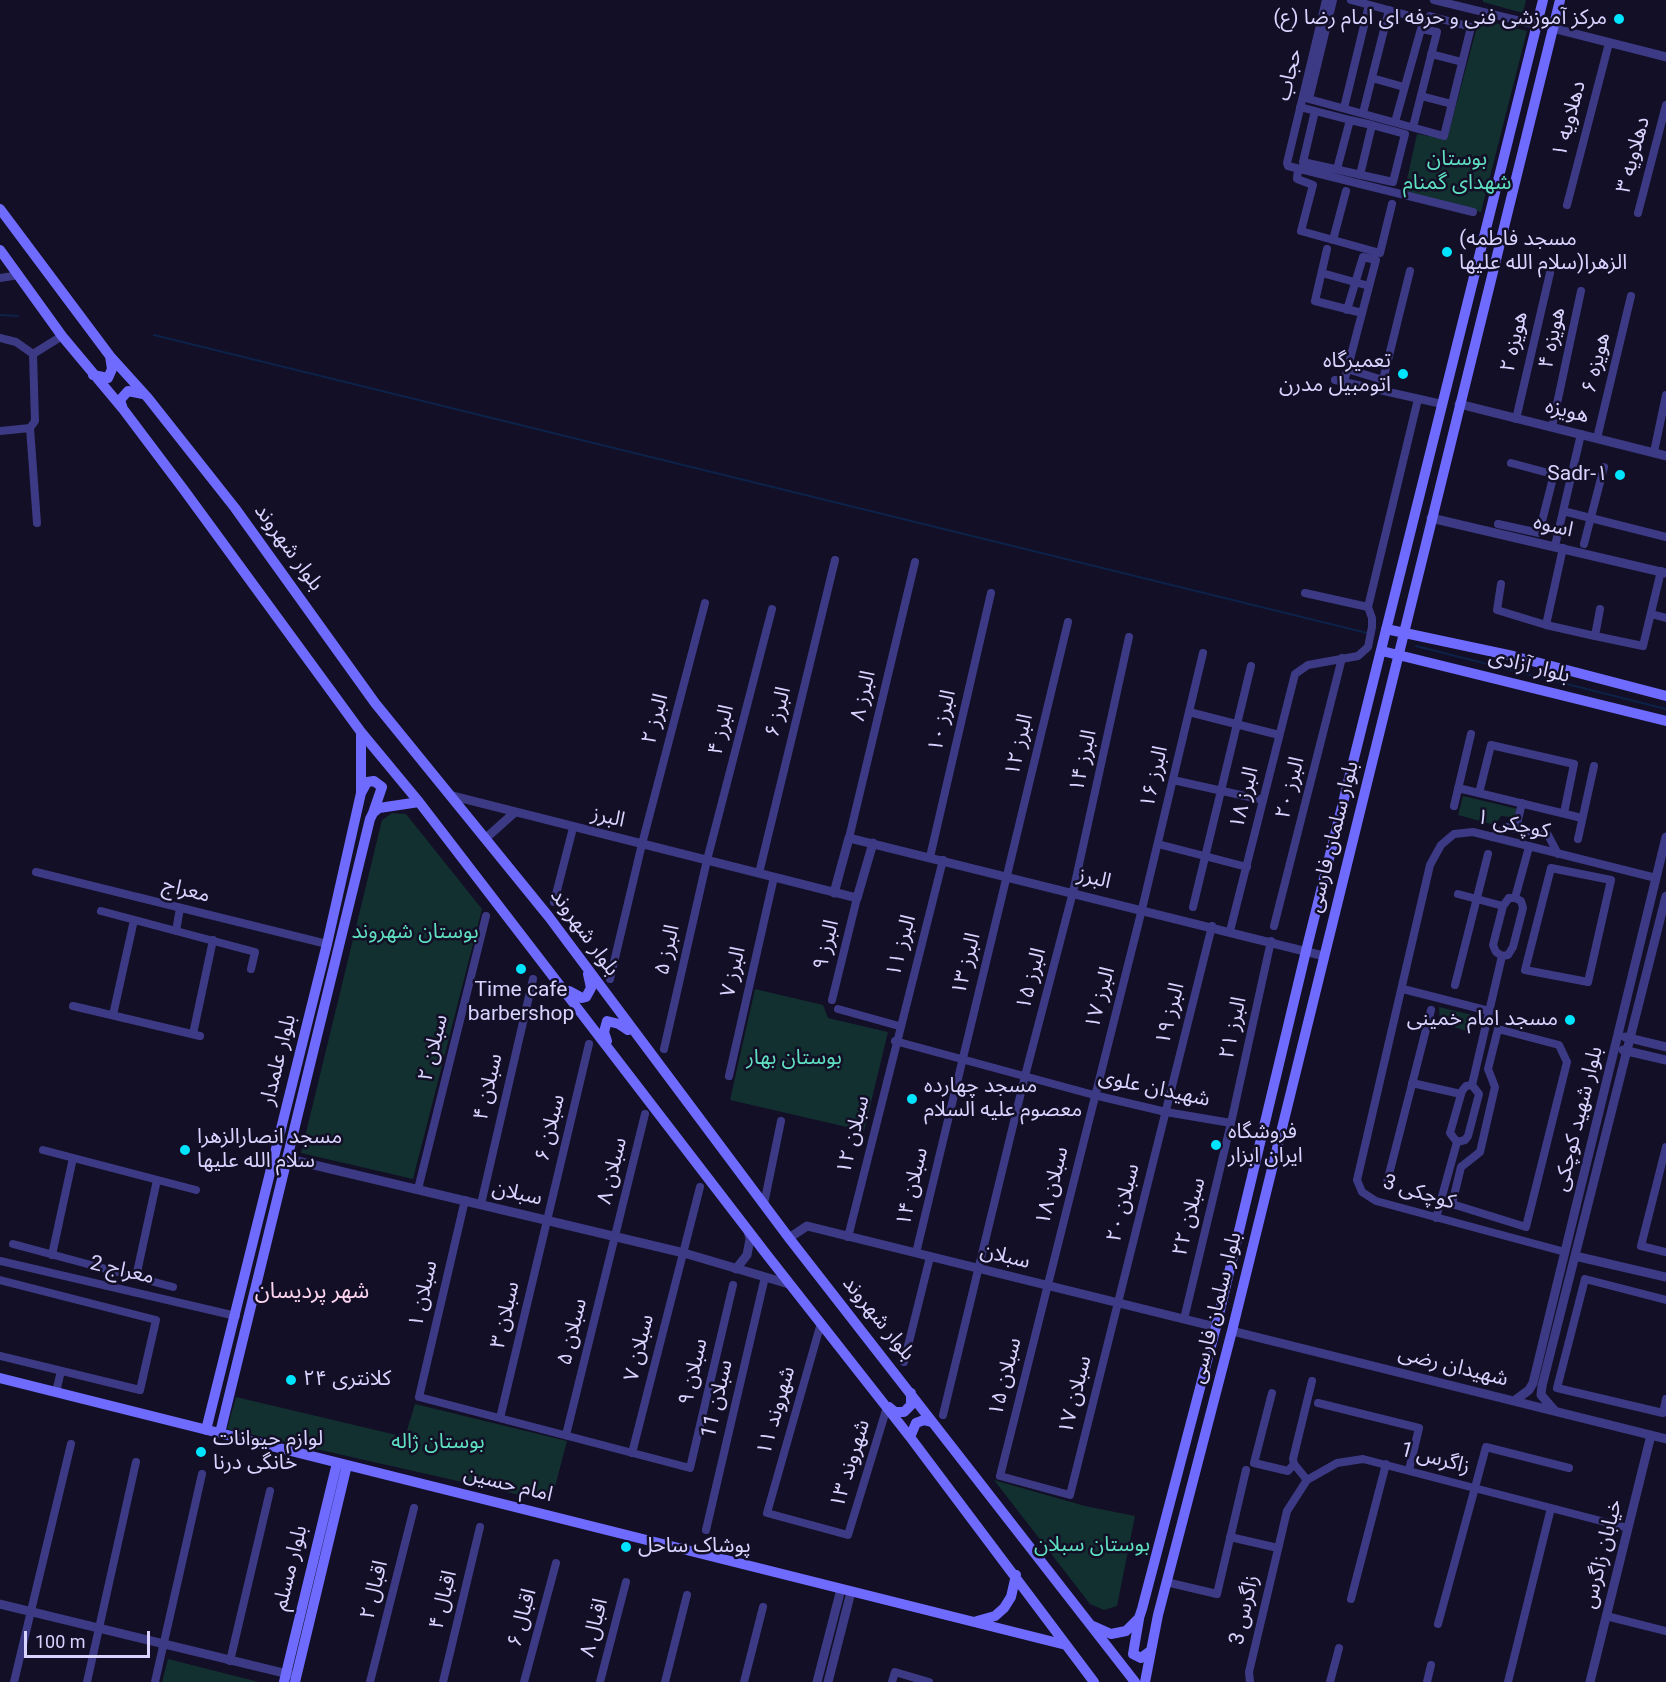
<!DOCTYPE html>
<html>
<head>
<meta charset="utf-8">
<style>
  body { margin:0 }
  #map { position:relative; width:1666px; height:1682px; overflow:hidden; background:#130f26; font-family:Roboto,sans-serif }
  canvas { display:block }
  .scale { position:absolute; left:24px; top:1631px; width:126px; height:27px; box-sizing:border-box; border:3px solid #d9d4ff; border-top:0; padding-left:8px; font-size:18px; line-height:21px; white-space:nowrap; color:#d9d4ff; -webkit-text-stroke:4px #130f26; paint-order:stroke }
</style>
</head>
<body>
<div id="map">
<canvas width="1666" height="1682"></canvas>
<div class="scale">100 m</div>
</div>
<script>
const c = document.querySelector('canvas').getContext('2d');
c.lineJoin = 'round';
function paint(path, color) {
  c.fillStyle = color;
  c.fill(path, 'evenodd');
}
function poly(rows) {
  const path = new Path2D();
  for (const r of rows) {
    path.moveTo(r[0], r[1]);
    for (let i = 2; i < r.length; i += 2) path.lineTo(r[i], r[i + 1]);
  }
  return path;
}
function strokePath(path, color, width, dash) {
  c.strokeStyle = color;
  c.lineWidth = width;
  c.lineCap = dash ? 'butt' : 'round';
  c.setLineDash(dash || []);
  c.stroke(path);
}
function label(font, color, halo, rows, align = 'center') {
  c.font = font + ' Roboto,"Noto Sans Arabic",sans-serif';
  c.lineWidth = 5;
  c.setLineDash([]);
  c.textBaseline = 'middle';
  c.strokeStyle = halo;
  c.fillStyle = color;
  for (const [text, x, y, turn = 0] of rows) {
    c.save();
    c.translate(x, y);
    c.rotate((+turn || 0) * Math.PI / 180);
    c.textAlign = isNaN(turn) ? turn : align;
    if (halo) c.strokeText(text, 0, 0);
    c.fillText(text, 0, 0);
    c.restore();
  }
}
paint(poly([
  [1483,0,1526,0,1523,13,1483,2],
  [1479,19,1527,31,1481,212,1404,193,1417,134,1447,139],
  [1463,796,1518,809,1516,818,1501,816,1495,825,1458,815],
  [392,813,406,814,482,909,413,1179,301,1153,382,820],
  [755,989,823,1005,828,1018,888,1032,864,1131,730,1100],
  [1439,1007,1472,1015,1474,1018,1470,1032,1440,1023],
  [236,1397,405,1437,415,1404,567,1441,551,1502,227,1429],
  [994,1480,1085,1506,1135,1516,1117,1606,1104,1610,1090,1604],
  [168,1659,259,1682,162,1682]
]), '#12302f');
strokePath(poly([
  [0,315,18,316],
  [154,335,1367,633],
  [1416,646,1666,709]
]), '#0c2248', 2);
strokePath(poly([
  [1326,0,1287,163,1288,166,1473,212],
  [1333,0,1309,99,1444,136,1471,27,1430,16],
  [1351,0,1429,21],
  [1434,0,1537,25],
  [1431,54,1462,62],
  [1372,78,1404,87],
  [1421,96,1452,104],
  [1300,107,1315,111,1350,120,1372,125,1405,134,1393,182,1303,162,1315,111],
  [1344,108,1369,5],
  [1363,113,1389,10],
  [1395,122,1421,29,1437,32,1413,127],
  [1298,169,1297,179,1313,185,1301,231,1380,253,1392,204],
  [1337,169,1350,120],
  [1360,175,1372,125],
  [1567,205,1609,43],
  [1638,213,1666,105],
  [1333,240,1346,191],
  [1327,249,1315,301,1362,313],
  [1322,273,1369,286],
  [0,278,19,275],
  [0,338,16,342,33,354,62,336],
  [33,354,35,421,30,428,37,523],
  [1347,369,1383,380,1410,271],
  [1335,380,1442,404],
  [1344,382,1376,260,1363,257,1347,310],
  [1516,419,1550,273],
  [1552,427,1581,291],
  [0,431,30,428],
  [1597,438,1631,296],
  [1654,452,1666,395],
  [1511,463,1571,479],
  [1563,511,1666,537],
  [1498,524,1539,533,1554,474],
  [1584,544,1604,467],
  [1555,546,1581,434],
  [1501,584,1497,610,1546,625,1563,548],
  [1305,593,1368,607,1418,399],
  [1651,614,1666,618],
  [1546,625,1595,636,1600,609],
  [1595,636,1643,646,1661,571],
  [1203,653,1142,909,1000,1476,1070,1495,1212,926],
  [1189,712,1279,735],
  [1173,780,1263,800],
  [1458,788,1582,818],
  [1479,793,1491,745,1574,764,1564,813],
  [1454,806,1471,734],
  [1516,828,1522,803],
  [1492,837,1507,827,1548,835,1558,854],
  [849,838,915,562],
  [1578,839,1594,766],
  [1158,844,1247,867],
  [930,857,991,593],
  [1551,868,1611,880,1588,982,1525,970,1551,868],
  [36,872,327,944],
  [759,873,835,560],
  [1458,894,1503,906],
  [1509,898,1515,898,1521,901,1523,908,1513,947,1508,955,1502,956,1496,952,1493,945,1503,906,1509,898],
  [1515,898,1529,847],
  [554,902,573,828],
  [1193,907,1251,666],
  [101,911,255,952,251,969],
  [1274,926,1342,658],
  [176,931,180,908],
  [1230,931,1295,674,1308,665,1358,656,1368,647,1372,627,1372,618,1368,607],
  [610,979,642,844,705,603],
  [1455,985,1488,854],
  [1403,989,1489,1011],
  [832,1000,857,898],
  [73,1006,200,1036],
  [838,1009,899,1026],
  [113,1015,134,920],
  [1498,1029,1559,1045,1567,1062,1526,1227,1452,1204,1461,1167,1480,1152,1495,1087,1488,1069,1498,1029],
  [193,1034,213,940],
  [895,1041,1094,1095,1166,1112,1231,1123],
  [664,1049,707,860,772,609],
  [729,1076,774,877],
  [1412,1083,1461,1094],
  [1472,1085,1479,1094,1468,1136,1465,1140,1457,1142,1450,1133,1462,1091,1466,1086,1472,1085],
  [1472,1085,1502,956],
  [1666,1147,1641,1246,1666,1252],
  [43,1150,196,1190],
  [1386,1186,1431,1010],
  [418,1189,486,916],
  [465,1200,419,1397,690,1468,733,1285],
  [481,1204,533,979],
  [764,1204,781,1121],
  [1436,1218,1457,1142],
  [848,1237,943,860],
  [13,1244,173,1287],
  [1565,1252,1376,1201,1362,1192,1357,1180,1430,865,1441,845,1454,834,1473,832,1656,878],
  [916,1253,1068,622],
  [52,1255,73,1158],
  [0,1261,236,1316],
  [136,1277,157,1180],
  [0,1280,156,1320,140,1390,0,1356],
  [1666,1300,1585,1279,1557,1388,1663,1413,1666,1399],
  [1184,1319,1231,1123,1271,941],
  [821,1323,767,1513,848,1535,887,1407],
  [904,1362,930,1257],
  [56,1392,61,1371],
  [1272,1393,1254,1463,1288,1471,1294,1464],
  [1318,1403,1419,1428,1409,1470],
  [943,1415,1025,1076,1073,892,1129,637],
  [500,1418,589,1044],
  [566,1435,645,1114],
  [632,1453,700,1187],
  [1307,1480,1294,1464,1293,1459,1312,1381],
  [706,1530,765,1277],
  [1230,1537,1278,1548],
  [1166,1582,1217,1594,1246,1470],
  [1351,1599,1386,1464],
  [1606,1616,1666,1631],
  [1438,1624,1486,1447,1569,1468],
  [230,1661,270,1491],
  [14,1682,71,1444],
  [87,1682,136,1462],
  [155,1682,202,1474],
  [370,1682,414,1508],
  [443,1682,480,1527],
  [524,1682,556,1563],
  [600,1682,626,1582],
  [665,1682,687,1595],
  [744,1682,763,1607],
  [892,1682,895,1672,929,1682],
  [1250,1682,1249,1672,1287,1511,1307,1480,1337,1463,1363,1459,1628,1528],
  [1330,1682,1339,1648],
  [1427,1682,1431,1665],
  [1508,1682,1551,1508]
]), '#3d3a85', 8);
strokePath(poly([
  [1552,28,1666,57],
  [1459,404,1666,456],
  [1431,518,1666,573],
  [453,796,857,898,873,843],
  [486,838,514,813],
  [834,893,849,838,1324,956],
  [1625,1037,1666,1047],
  [1623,1050,1666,1060],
  [289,1159,684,1253,789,1284],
  [789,1238,807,1226,1216,1327],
  [1575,1256,1666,1277],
  [736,1269,747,1255,750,1239,748,1231],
  [1232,1331,1666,1439],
  [1514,1401,1529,1390,1533,1383,1666,837],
  [1555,1411,1541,1395,1542,1386,1666,896],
  [0,1604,292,1675],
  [817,1682,841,1589],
  [828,1682,851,1592],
  [1590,1682,1651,1435]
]), '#3d3a85', 9);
strokePath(poly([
  [0,209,110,356,148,398,235,508,375,703,549,917,789,1238,1135,1682],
  [0,250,62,336,123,409,184,490,361,732,419,802,767,1255,910,1437,1094,1682],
  [93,375,108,378,112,369,110,356],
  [123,409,120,400,128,391,143,394],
  [1386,629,1513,656,1666,696],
  [1382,651,1666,721],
  [361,793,367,782,374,781,382,787,373,813],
  [569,991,582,998,586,997,591,988,588,974],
  [607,1041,604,1032,607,1021,619,1024,628,1030],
  [0,1378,1066,1645],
  [889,1407,895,1412,904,1412,911,1405,911,1393],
  [206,1430,327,944,361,793,361,732],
  [220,1433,370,819,373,813,379,808,419,802],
  [910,1437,916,1423,924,1420,931,1422],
  [1139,1619,1133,1654,1141,1658,1149,1652],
  [977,1621,995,1616,1004,1608,1011,1597,1016,1575],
  [1093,1626,1111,1634,1126,1631,1139,1618,1142,1609,1216,1327,1306,951,1543,0],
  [284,1682,337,1463],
  [295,1682,347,1465],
  [1145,1682,1158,1615,1232,1331,1560,0]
]), '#6f6bff', 10);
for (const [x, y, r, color] of [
  [1619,19,6,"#00e5ff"],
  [1447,252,6,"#00e5ff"],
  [1403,374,6,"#00e5ff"],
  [1620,475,6,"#00e5ff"],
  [521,969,6,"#00e5ff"],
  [1570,1020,6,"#00e5ff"],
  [912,1099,6,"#00e5ff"],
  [1216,1145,6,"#00e5ff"],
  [185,1150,6,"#00e5ff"],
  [291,1380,6,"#00e5ff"],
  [201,1452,6,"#00e5ff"],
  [626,1547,6,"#00e5ff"]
]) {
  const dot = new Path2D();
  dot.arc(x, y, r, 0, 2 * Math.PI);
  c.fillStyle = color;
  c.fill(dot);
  strokePath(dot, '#130f26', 2);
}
label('21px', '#d9d4ff', '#130f26', [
  ["مرکز آموزشی فنی و حرفه ای امام رضا (ع)",1607,19,"right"],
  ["(مسجد فاطمه",1459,240],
  ["الزهرا(سلام الله علیها",1459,264],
  ["تعمیرگاه",1391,362,"right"],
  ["اتومبیل مدرن",1391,386,"right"],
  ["Sadr-۱",1608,475,"right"],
  ["Time cafe",521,991,"center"],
  ["barbershop",521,1015,"center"],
  ["مسجد امام خمینی",1558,1020,"right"],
  ["مسجد چهارده",924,1087],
  ["معصوم علیه السلام",924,1111],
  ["فروشگاه",1228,1133],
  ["ایران ابزار",1228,1157],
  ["مسجد انصارالزهرا",197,1138],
  ["سلام الله علیها",197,1162],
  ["کلانتری ۲۴",303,1380],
  ["لوازم حیوانات",213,1440],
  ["خانگی درنا",213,1464],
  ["پوشاک ساحل",638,1547]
], 'left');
label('21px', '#d9d4ff', '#130f26', [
  ["حجاب",1290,75,-76],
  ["دهلاویه ۱",1570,119,-75],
  ["دهلاویه ۳",1634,155,-75],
  ["هویزه ۴",1553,338,-78],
  ["هویزه ۲",1515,342,-77],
  ["هویزه ۶",1597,363,-76],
  ["هویزه",1567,412,14],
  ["اسوه",1553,527,13],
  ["بلوار شهروند",288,548,54],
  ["بلوار آزادی",1529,667,14],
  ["البرز ۸",864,696,-77],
  ["البرز ۶",779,712,-76],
  ["البرز ۲",656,719,-75],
  ["البرز ۱۰",943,721,-77],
  ["البرز ۴",722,730,-76],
  ["البرز ۱۲",1020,745,-77],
  ["البرز ۱۴",1084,761,-78],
  ["البرز ۱۶",1155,777,-77],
  ["البرز ۲۰",1291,788,-76],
  ["البرز ۱۸",1245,798,-76],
  ["البرز",608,818,13],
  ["کوچکی ۱",1513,825,12],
  ["بلوار سلمان فارسی",1334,837,-76],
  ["البرز",1094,879,14],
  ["معراج",186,891,14],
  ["بلوار شهروند",584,933,54],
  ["البرز ۹",827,945,-76],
  ["البرز ۱۱",902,946,-75],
  ["البرز ۵",668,950,-77],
  ["البرز ۱۳",967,964,-76],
  ["البرز ۷",734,972,-77],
  ["البرز ۱۵",1032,979,-75],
  ["البرز ۱۷",1101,998,-75],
  ["البرز ۱۹",1171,1014,-76],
  ["البرز ۲۱",1234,1028,-78],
  ["سبلان ۲",434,1048,-76],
  ["بلوار علمدار",279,1060,-76],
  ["سبلان ۴",489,1087,-77],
  ["شهیدان علوی",1154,1089,12],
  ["بلوار شهید کوچکی",1579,1119,-76],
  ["سبلان ۶",551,1128,-76],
  ["سبلان ۱۲",854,1135,-76],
  ["سبلان ۸",613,1171,-76],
  ["سبلان ۱۸",1053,1186,-76],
  ["سبلان ۱۴",913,1187,-77],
  ["کوچکی 3",1419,1193,17],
  ["سبلان",517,1194,13],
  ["سبلان ۲۰",1124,1203,-76],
  ["سبلان ۲۲",1190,1217,-76],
  ["سبلان",1005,1257,14],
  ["معراج 2",122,1271,13],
  ["سبلان ۱",424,1294,-77],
  ["بلوار سلمان فارسی",1217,1308,-76],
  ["سبلان ۳",506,1315,-77],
  ["بلوار شهروند",878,1319,51],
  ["سبلان ۵",573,1332,-76],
  ["سبلان ۷",640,1348,-76],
  ["شهیدان رضی",1453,1367,14],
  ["سبلان ۹",694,1372,-77],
  ["سبلان ۱۵",1006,1377,-76],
  ["سبلان ۱۷",1076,1395,-76],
  ["سبلان 11",718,1399,-77],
  ["شهروند ۱۱",777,1411,-74],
  ["زاگرس 1",1435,1459,15],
  ["شهروند ۱۳",851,1464,-73],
  ["امام حسین",508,1485,14],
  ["خیابان زاگرس",1603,1554,-76],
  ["بلوار مسلم",291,1568,-76],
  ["اقبال ۲",375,1590,-76],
  ["اقبال ۴",444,1600,-76],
  ["زاگرس 3",1245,1610,-77],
  ["اقبال ۶",523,1618,-75],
  ["اقبال ۸",595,1628,-76]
]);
label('21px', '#5fe0c0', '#130f26', [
  ["بوستان",1457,160],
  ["شهدای گمنام",1457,184],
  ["بوستان شهروند",415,933],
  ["بوستان بهار",794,1059],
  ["بوستان ژاله",438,1443],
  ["بوستان سبلان",1092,1546]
]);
label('22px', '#ffd6f0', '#130f26', [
  ["شهر پردیسان",312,1292]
]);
</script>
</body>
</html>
